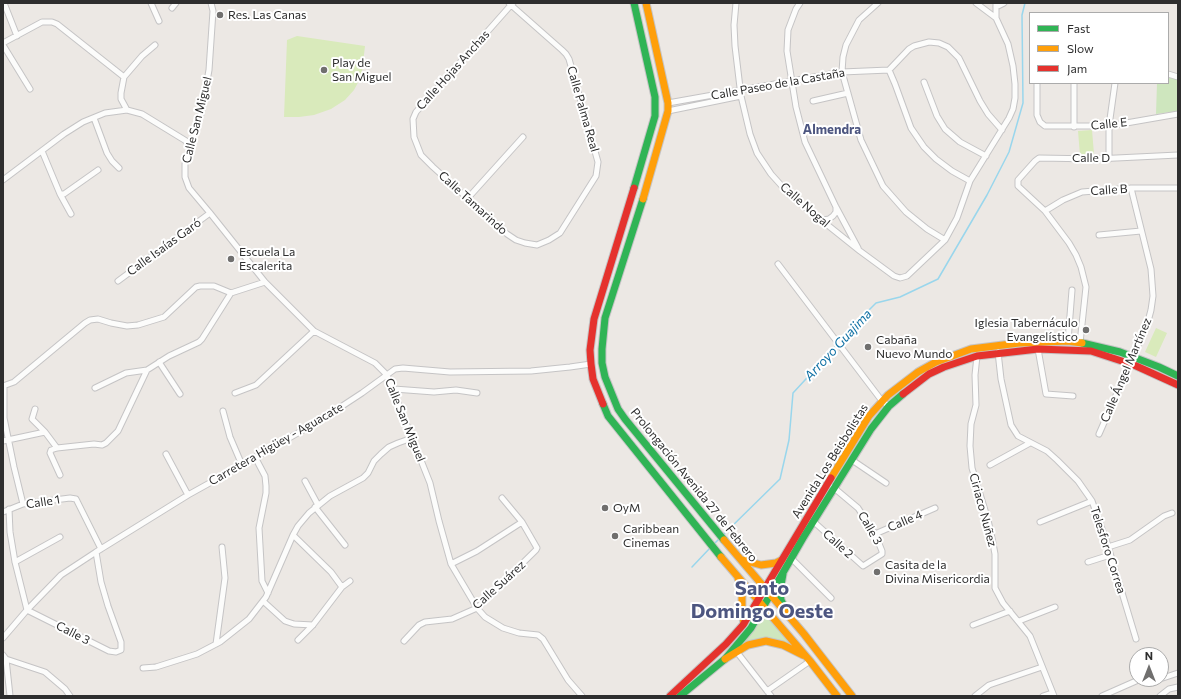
<!DOCTYPE html>
<html>
<head>
<meta charset="utf-8">
<style>
  body { margin:0 }
  #map { position:relative; width:1181px; height:699px; overflow:hidden; background:#ece8e4; font-family:Commissioner,sans-serif }
  canvas { display:block }
  .frame { position:absolute; inset:0; border:4px solid #2e2e2e; pointer-events:none }
  .legend { position:absolute; left:1029px; top:12px; width:140px; height:72px; box-sizing:border-box; background:#fff; border:1px solid #ababab; margin:0; padding:5px 7px; list-style:none; font-size:12px; color:#2e2e2e }
  .legend li { display:flex; align-items:center; gap:8px; height:20px }
  .legend b { width:20px; border:1px solid #ababab }
  .north { position:absolute; left:1129px; top:647px; width:40px; height:40px; box-sizing:border-box; background:#fff; border:1px solid #ababab; border-radius:50%; rotate:0deg; font-size:11px; font-weight:700; line-height:16px; text-align:center; color:#2e2e2e }
  .north::after { content:''; display:block; margin:auto; width:14px; height:18px; background:#706f6e; clip-path:polygon(50% 0,100% 100%,50% 72%,0 100%) }
</style>
</head>
<body>
<div id="map">
<canvas width="1181" height="699"></canvas>
<div class="frame"></div>
<ul class="legend">
<li><b style="height:5px;background:#30b455"></b>Fast</li>
<li><b style="height:5px;background:#ff9f0a"></b>Slow</li>
<li><b style="height:5px;background:#e5322d"></b>Jam</li>
</ul>
<div class="north">N</div>
</div>
<script>
const c = document.querySelector('canvas').getContext('2d');
c.lineJoin = 'round';
function paint(path, color) {
  c.fillStyle = color;
  c.fill(path, 'evenodd');
}
function poly(rows) {
  const path = new Path2D();
  for (const r of rows) {
    path.moveTo(r[0], r[1]);
    for (let i = 2; i < r.length; i += 2) path.lineTo(r[i], r[i + 1]);
  }
  return path;
}
function strokePath(path, color, width, dash) {
  c.strokeStyle = color;
  c.lineWidth = width;
  c.lineCap = dash ? 'butt' : 'round';
  c.setLineDash(dash || []);
  c.stroke(path);
}
function label(font, color, halo, rows, align = 'center') {
  c.font = font + ' Commissioner,sans-serif';
  c.lineWidth = 4;
  c.setLineDash([]);
  c.textBaseline = 'middle';
  c.strokeStyle = halo;
  c.fillStyle = color;
  for (const [text, x, y, turn = 0] of rows) {
    c.save();
    c.translate(x, y);
    c.rotate((+turn || 0) * Math.PI / 180);
    c.textAlign = isNaN(turn) ? turn : align;
    if (halo) c.strokeText(text, 0, 0);
    c.fillText(text, 0, 0);
    c.restore();
  }
}
paint(poly([
  [1168,77,1178,80,1178,111,1156,114,1157,83,1168,83],
  [764,613,795,649,782,643,742,645]
]), '#cee6be');
paint(poly([
  [297,36,365,46,363,63,361,77,354,90,345,100,331,109,314,115,299,117,284,117,287,40],
  [1092,130,1094,154,1080,155,1078,131],
  [1156,328,1167,333,1156,357,1145,352]
]), '#d9eabb');
strokePath(poly([
  [724,534,780,479,789,440,793,393,829,354,847,332,876,303,900,297,938,279,987,195,1009,152,1023,103,1022,15,1025,3],
  [714,544,720,538],
  [692,567,710,548]
]), '#99d6ec', 1.5);
const street = poly([
  [4,3,17,36],
  [151,3,159,21],
  [211,3,213,11,209,70,201,114,185,164,185,177,189,188,210,213,265,282,314,331,375,363,387,375,430,483,439,521,451,564,477,608,485,617,503,628,519,633,538,635,543,639,568,680,582,696],
  [509,3,511,5,562,50,566,54,569,59,598,162,596,176,560,233,549,240,537,245,525,243,516,240,507,234,433,167,421,155,414,137,413,119,416,112,425,102,511,5,513,3],
  [736,3,734,25,735,46,741,96,750,134,757,153,771,174,790,195,860,251,894,276,900,278,907,276,945,240,957,218,970,181,1009,118,1013,109,1015,98,1015,84,1013,66,1008,44,996,18,996,3],
  [800,3,796,9,788,30,787,51,796,107,805,142,836,207,858,248],
  [878,3,859,20,846,45,843,57,842,72,861,140,883,186,906,212,927,229,945,240],
  [976,3,996,18],
  [996,7,1004,3],
  [172,8,176,3],
  [3,43,42,22,52,22,57,24,124,77],
  [3,45,30,89],
  [889,70,909,49,914,46,929,42,939,43,948,47,959,58,980,101,988,114,1002,130],
  [889,70,895,84,911,128,924,147,936,159,952,171,970,181],
  [1168,74,1178,77],
  [924,82,937,116,945,129,960,142,986,156],
  [1037,83,1037,115,1040,122,1045,126,1109,126,1178,114],
  [813,101,848,93],
  [668,103,842,72,889,70],
  [127,110,121,99,121,93,124,77,142,56,155,45],
  [668,111,741,96],
  [94,118,107,153,112,161,119,168],
  [1074,127,1074,83],
  [42,151,60,194,64,194,98,170],
  [1109,159,1109,126,1115,83],
  [3,180,64,134,83,122,105,113,127,110,142,114,191,144],
  [60,194,71,214],
  [468,198,523,137],
  [1045,211,1063,200,1082,192,1131,188,1178,188],
  [820,219,824,220,829,219,833,216,836,212,836,207],
  [1099,235,1141,231],
  [778,264,882,401,889,406],
  [118,281,210,213],
  [1068,341,1072,290],
  [1080,343,1086,287,1081,267,1076,255,1069,243,1045,211,1018,186,1018,180,1035,161,1039,158,1096,159,1178,155],
  [1038,349,1046,394,1073,396],
  [998,352,1001,379,1011,425,1018,436,1047,451,1057,460,1078,481,1092,501,1107,543,1136,639],
  [977,356,975,375,976,405,971,424,970,446,972,468,988,520,992,538,995,554,995,588,1003,603,1030,636,1054,696],
  [159,362,180,394],
  [3,386,14,382,85,323,90,320,98,319,111,323,127,326,138,325,164,317,196,287,200,286,214,286,231,293,265,282],
  [4,386,4,418,14,467,23,504],
  [95,388,126,373,147,370],
  [394,389,434,392,456,390,477,393],
  [235,393,256,385,314,331],
  [35,409,32,419,45,432],
  [223,411,230,437,242,465],
  [1099,434,1147,325,1151,310,1153,296,1151,269,1131,188],
  [3,441,45,432,57,448],
  [166,454,188,495],
  [255,457,265,476,266,486,266,493,259,528,262,581,268,593],
  [852,460,886,483],
  [990,465,1030,443],
  [60,475,50,453,51,450,57,448,94,444,102,445,106,443,118,431,147,370,169,356,199,342,202,339,231,293],
  [305,481,318,505],
  [315,507,345,545],
  [9,509,10,532,15,562,27,610,109,651,116,652,121,650,121,642,108,606,101,582,96,552],
  [3,512,23,504,70,498,76,499,101,549],
  [814,522,863,566,882,554,882,551,875,534,858,508,833,487],
  [1040,522,1092,501],
  [875,534,935,508],
  [293,535,331,572,342,587],
  [1108,547,1130,540,1164,516,1172,513],
  [791,558,831,598],
  [15,562,60,537],
  [1088,562,1110,555],
  [451,564,477,551,522,522],
  [263,601,285,621,294,624,313,625],
  [1019,621,1055,607],
  [973,625,1010,611],
  [3,638,27,610,61,575,96,552,188,495,242,465,324,418,362,393,395,369,403,368,450,372,531,371,570,367,591,364],
  [298,640,313,625,342,587,350,581],
  [404,641,419,625,425,622,452,619,477,608,536,550,537,548,522,522,502,498],
  [216,644,225,578,222,547],
  [736,651,771,696],
  [3,655,6,659,45,672,65,689,70,696],
  [6,659,10,696],
  [143,668,156,667,197,654,220,642,249,619,266,597,293,535,298,526,309,513,330,496,363,478,368,473,374,461,381,454,389,447,398,443,412,438],
  [1163,678,1178,673],
  [767,691,810,661],
  [975,696,989,685,1042,667],
  [1043,696,1052,693],
  [1102,696,1136,681],
  [1160,696,1169,689,1178,687]
]);
const fast = poly([
  [634,3,655,97,655,116,634,188],
  [643,199,605,318,602,349,602,363,605,377,618,409,625,419,724,540],
  [1082,343,1120,352,1159,367,1178,376],
  [603,404,608,416,721,557],
  [783,574,780,591,781,600,785,608],
  [680,696,725,659,751,628,803,538,871,429,889,406,903,394]
]);
const slow = poly([
  [643,199,668,111,668,103,646,3],
  [831,478,869,416,888,395,918,372,936,362,971,349,1019,343,1068,341,1082,343],
  [724,540,804,634,852,696],
  [721,557,810,661,837,696],
  [743,560,761,565,776,563,782,560],
  [738,578,742,595,742,613,744,623],
  [725,659,748,645,766,641,783,645,803,655]
]);
const jam = poly([
  [903,394,929,374,944,367,977,356,1038,349,1091,351,1134,365,1178,385],
  [603,404,593,379,591,364,590,350,594,319,634,188],
  [670,696,726,644,743,625,831,478]
]);
strokePath(street, '#c5c4c5', 7);
strokePath(fast, '#c5c4c5', 9);
strokePath(slow, '#c5c4c5', 9);
strokePath(jam, '#c5c4c5', 9);
strokePath(street, '#fcfcfb', 5);
strokePath(fast, '#30b455', 7);
strokePath(slow, '#ff9f0a', 7);
strokePath(jam, '#e5322d', 7);
for (const [x, y, r, color] of [
  [220,15,4,"#706f6e"],
  [324,70,4,"#706f6e"],
  [231,259,4,"#706f6e"],
  [1086,330,4,"#706f6e"],
  [868,347,4,"#706f6e"],
  [605,508,4,"#706f6e"],
  [615,536,4,"#706f6e"],
  [877,572,4,"#706f6e"]
]) {
  const dot = new Path2D();
  dot.arc(x, y, r, 0, 2 * Math.PI);
  c.fillStyle = color;
  c.fill(dot);
  strokePath(dot, '#fff', 1.5);
}
label('12px', '#2e2e2e', '#fff', [
  ["Res. Las Canas",228,15],
  ["Play de",332,63],
  ["San Miguel",332,77],
  ["Escuela La",239,252],
  ["Escalerita",239,266],
  ["Iglesia Tabernáculo",1078,323,"right"],
  ["Evangelístico",1078,337,"right"],
  ["Cabaña",876,340],
  ["Nuevo Mundo",876,354],
  ["OyM",613,508],
  ["Caribbean",623,529],
  ["Cinemas",623,543],
  ["Casita de la",885,565],
  ["Divina Misericordia",885,579]
], 'left');
label('12px', '#2e2e2e', '#fff', [
  ["Calle Hojas Anchas",453,70,-48],
  ["Calle Paseo de la Castaña",778,84,-10],
  ["Calle Palma Real",583,109,74],
  ["Calle San Miguel",197,120,-76],
  ["Calle E",1109,124,-6],
  ["Calle D",1091,158],
  ["Calle B",1109,190,-4],
  ["Calle Tamarindo",473,203,42],
  ["Calle Nogal",805,205,41],
  ["Calle Isaías Garó",164,247,-36],
  ["Calle Ángel Martínez",1126,370,-67],
  ["Calle San Miguel",405,420,68],
  ["Carretera Higüey - Aguacate",276,444,-30],
  ["Avenida Los Beisbolistas",830,461,-58],
  ["Prolongación Avenida 27 de Febrero",694,485,51],
  ["Calle 1",43,502,-9],
  ["Ciriaco Nuñez",983,510,75],
  ["Calle 4",905,521,-23],
  ["Calle 3",870,528,60],
  ["Calle 2",838,544,42],
  ["Telesforo Correa",1108,550,72],
  ["Calle Suárez",499,585,-42],
  ["Calle 3",73,633,27]
]);
label('bold 13px', '#4d5680', '#fff', [
  ["Almendra",832,130]
]);
label('italic 13px', '#0d6fa3', '#fff', [
  ["Arroyo Guajima",838,345,-47]
]);
label('bold 20px', '#4d5680', '#fff', [
  ["Santo",762,588],
  ["Domingo Oeste",762,611]
]);
</script>
</body>
</html>
